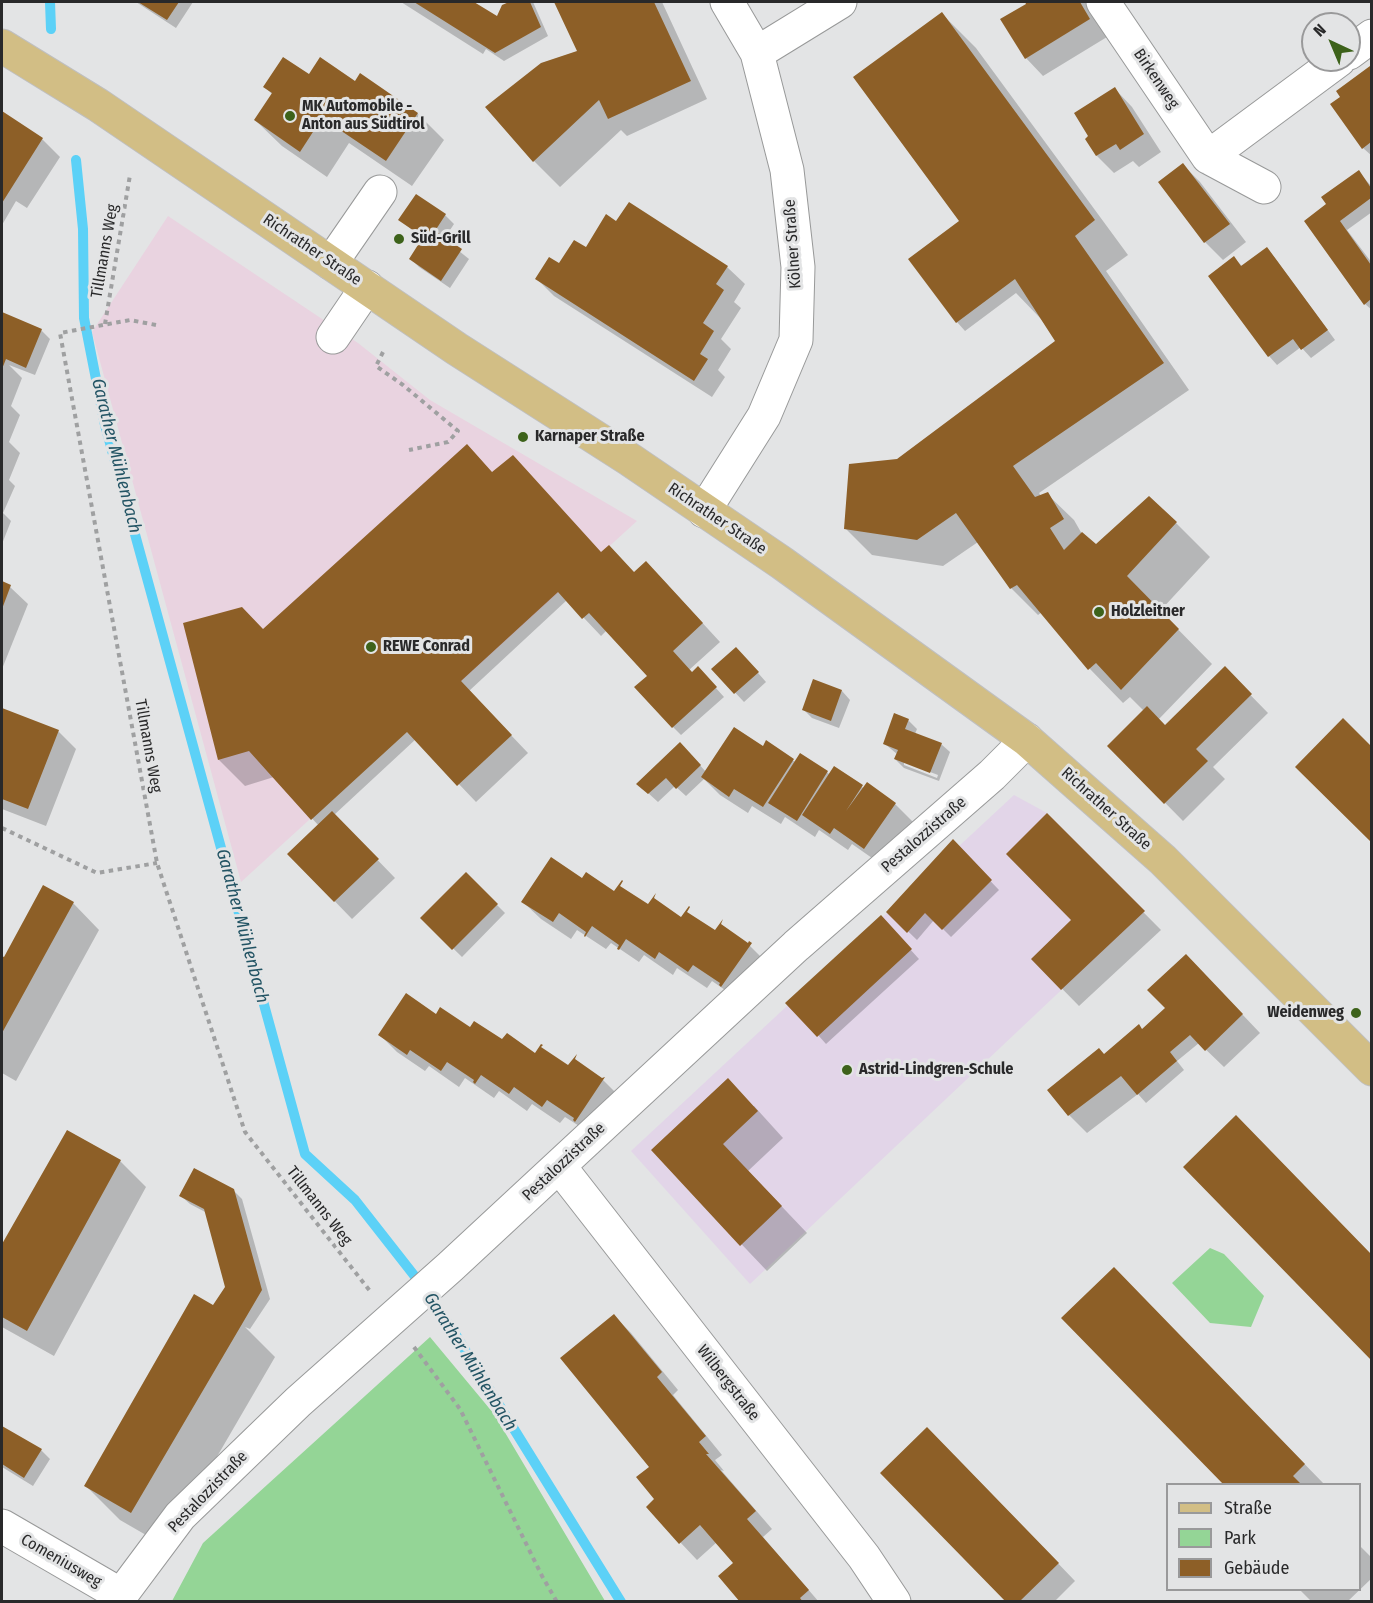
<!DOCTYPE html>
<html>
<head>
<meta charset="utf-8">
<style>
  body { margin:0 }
  #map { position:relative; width:1373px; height:1603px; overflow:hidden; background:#e3e4e5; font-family:"Fira Sans Condensed",sans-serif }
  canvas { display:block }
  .frame { position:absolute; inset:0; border:3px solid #29292a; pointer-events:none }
  .legend { position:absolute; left:1166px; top:1483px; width:195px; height:108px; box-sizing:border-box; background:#e3e4e5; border:2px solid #99999a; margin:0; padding:8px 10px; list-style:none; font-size:18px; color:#29292a }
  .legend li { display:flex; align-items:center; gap:12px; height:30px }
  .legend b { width:30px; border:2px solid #99999a }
  .north { position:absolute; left:1301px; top:12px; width:60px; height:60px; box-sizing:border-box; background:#e3e4e5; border:2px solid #99999a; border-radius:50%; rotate:316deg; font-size:16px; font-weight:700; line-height:24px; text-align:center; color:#29292a }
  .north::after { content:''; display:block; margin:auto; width:21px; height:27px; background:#3d621a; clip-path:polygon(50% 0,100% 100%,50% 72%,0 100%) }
</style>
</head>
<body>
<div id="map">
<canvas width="1373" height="1603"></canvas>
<div class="frame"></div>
<ul class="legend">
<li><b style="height:8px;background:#d2be85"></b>Straße</li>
<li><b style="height:16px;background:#94d596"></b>Park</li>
<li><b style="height:16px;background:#8d5f27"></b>Gebäude</li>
</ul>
<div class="north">N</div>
</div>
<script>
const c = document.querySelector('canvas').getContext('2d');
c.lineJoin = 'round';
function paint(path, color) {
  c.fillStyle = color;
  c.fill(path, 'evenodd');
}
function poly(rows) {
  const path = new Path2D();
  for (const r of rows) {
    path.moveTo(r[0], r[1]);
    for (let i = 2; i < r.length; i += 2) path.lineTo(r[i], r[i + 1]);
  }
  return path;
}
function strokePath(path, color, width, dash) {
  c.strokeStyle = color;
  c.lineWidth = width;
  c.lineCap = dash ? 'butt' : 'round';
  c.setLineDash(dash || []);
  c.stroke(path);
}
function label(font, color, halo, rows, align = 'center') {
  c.font = font + ' "Fira Sans Condensed",sans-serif';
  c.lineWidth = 6;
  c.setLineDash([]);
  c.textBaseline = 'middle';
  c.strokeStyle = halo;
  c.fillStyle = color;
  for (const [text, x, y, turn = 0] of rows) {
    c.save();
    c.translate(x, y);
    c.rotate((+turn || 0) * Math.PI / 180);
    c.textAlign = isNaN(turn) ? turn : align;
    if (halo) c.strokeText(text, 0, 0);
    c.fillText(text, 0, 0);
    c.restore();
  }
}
paint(poly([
  [168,216,358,343,430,400,637,521,241,882,92,332]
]), '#e9d3e0');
paint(poly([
  [1014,795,1047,813,1145,911,750,1284,631,1151]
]), '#e2d5e8');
paint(poly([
  [1210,1248,1224,1254,1264,1296,1251,1327,1210,1323,1172,1283],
  [430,1337,494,1414,605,1601,172,1601,203,1543]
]), '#94d596');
paint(poly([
  [136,2,193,2,176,28],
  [401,2,471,2,498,18,503,6,512,2,533,2,548,36,504,61,486,49,483,54],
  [555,2,662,2,707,99,627,136,621,130,560,187,534,161,487,108,579,52],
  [1027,2,1085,2,1107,37,1043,76,1026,58,1028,4],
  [942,14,976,48,1128,255,1106,271,1189,390,1039,493,1041,496,1047,494,1074,520,1082,534,1096,546,1176,523,1210,557,1160,611,1212,664,1158,720,1165,727,1225,669,1268,713,1213,767,1225,779,1183,821,1109,746,1144,711,1130,697,1123,703,1090,669,1042,612,1038,615,1011,588,978,542,943,566,872,555,845,528,898,461,1057,341,1041,319,1016,293,965,331,957,322,961,222],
  [1370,68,1372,70,1372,156,1363,148,1342,97],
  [355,83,418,114,444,140,412,186,349,143,327,177,282,146,255,120,273,95,265,87],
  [1115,89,1132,107,1161,152,1139,167,1133,161,1114,173,1097,156,1087,139],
  [2,113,42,139,60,157,27,208,16,201,2,225],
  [1183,165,1200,182,1246,242,1223,260,1205,242,1160,183],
  [1359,172,1372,187,1372,212,1347,230,1372,263,1372,310,1365,304,1328,205],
  [416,196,445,215,454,224,444,239,469,259,450,288,419,267,411,259,424,239,400,220],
  [586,249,727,267,745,284,734,302,741,308,721,339,731,349,718,370,725,377,712,397,554,296,537,279],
  [1267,249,1275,258,1335,340,1311,358,1301,347,1277,365,1269,356,1234,258,1243,267],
  [2,314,41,330,50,339,35,375,9,365,22,378,11,406,20,415,9,442,20,453,9,480,15,486,3,513,11,521,2,544],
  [493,474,602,554,635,574,663,580,720,642,689,670,692,674,706,677,724,697,681,735,673,727,649,676,607,630,601,636,567,600,469,691,528,753,476,802,416,739,334,815,395,878,352,919,289,854,319,826,274,777,245,786,219,760,264,631],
  [2,583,10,587,28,604,2,669],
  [744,657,766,682,744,702,713,669],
  [842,691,850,700,839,728,812,718,803,709],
  [2,710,58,731,76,749,46,826,2,809],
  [908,720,917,729,915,734,941,744,950,752,939,781,904,768,895,759,897,754,885,744],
  [904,762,938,775,937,778,904,765],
  [1343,720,1372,748,1372,841,1323,793],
  [763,748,796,762,827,772,830,775,864,788,867,784,895,804,913,822,882,865,852,844,848,850,819,830,815,837,785,817,781,824,752,806,748,813,720,795,704,779,686,796,675,786,658,802,647,792,689,753,706,772],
  [1047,815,1161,930,1079,1006,1033,959,1073,920],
  [953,842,999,890,951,937,934,920,917,940,888,912],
  [466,874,505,913,462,957,422,918],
  [583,880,750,946,767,963,741,1001,712,981,707,988,677,968,673,975,644,955,639,962,611,943,606,949,577,930,571,939,541,919,523,902],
  [73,903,99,930,16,1081,2,1073,2,958,4,959],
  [889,926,919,959,826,1044,818,1035],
  [1203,973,1260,1033,1224,1067,1199,1043,1177,1061,1184,1070,1146,1103,1138,1094,1087,1133,1069,1115,1104,1056,1143,1031],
  [436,1016,569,1067,574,1060,603,1080,621,1098,595,1136,565,1117,560,1123,532,1104,527,1111,499,1091,494,1098,465,1078,459,1087,429,1066,425,1071,397,1052,380,1035],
  [754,1106,783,1138,748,1171,807,1233,767,1271,653,1151],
  [68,1132,120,1161,146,1187,54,1356,2,1327,2,1247],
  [1262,1143,1372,1256,1372,1358,1185,1167],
  [233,1190,242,1199,270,1299,250,1329,245,1327,275,1357,165,1546,120,1520,86,1486,227,1287,207,1213,190,1204,181,1196],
  [1140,1295,1324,1484,1225,1484,1063,1318],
  [614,1316,631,1333,678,1390,673,1395,722,1455,715,1460,724,1471,721,1470,772,1529,763,1537,819,1602,742,1602,735,1563,717,1542,697,1560,680,1542,656,1500,651,1467],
  [2,1428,41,1450,50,1459,33,1486,2,1467],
  [954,1455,1075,1581,1054,1602,1008,1602],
  [1360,1546,1372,1558,1372,1578,1347,1602,1312,1602,1300,1590,1360,1590]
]), '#0003');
strokePath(poly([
  [50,2,51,29],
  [76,160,83,229,84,318,105,425,305,1154,355,1200,424,1288,452,1329,621,1602]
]), '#5cd1f7', 10);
paint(poly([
  [138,2,179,2,167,20],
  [414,2,474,2,497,16,502,5,509,2,530,2,541,27,495,53],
  [554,2,654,2,691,81,608,119,599,100,533,162,485,107,541,63,577,51],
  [1025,2,1080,2,1090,19,1025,59,1000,19,1026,4],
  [942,12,1095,220,1075,236,1164,363,1013,466,1035,497,1048,492,1064,519,1050,528,1064,550,1082,532,1096,544,1149,496,1177,522,1127,576,1179,629,1121,690,1096,663,1088,670,1017,585,1010,589,956,513,917,540,844,529,849,464,897,459,1055,341,1015,279,956,323,908,259,959,221,853,77],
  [283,57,309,74,320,57,355,81,360,73,418,113,386,161,322,118,300,152,254,120,272,93,263,87],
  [1370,66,1371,68,1371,142,1362,149,1330,104,1340,97,1336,91],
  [1115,87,1144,134,1120,150,1116,144,1096,156,1085,139,1088,136,1074,113],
  [2,111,43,138,2,203],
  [1183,163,1230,224,1204,243,1158,182],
  [1359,170,1371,188,1371,198,1340,221,1371,265,1371,299,1364,305,1304,221,1326,204,1321,197],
  [416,194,446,214,435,231,462,249,441,281,409,259,423,237,398,220],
  [629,202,728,266,716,284,724,290,703,323,714,331,700,354,708,359,694,381,535,279,549,257,559,263,574,240,586,247,606,214,616,221],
  [1267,247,1328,330,1301,350,1293,339,1268,357,1208,276,1234,256,1241,266],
  [2,312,42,329,26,368,6,359,2,369],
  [467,444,492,472,513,455,601,552,609,545,634,572,646,561,703,623,673,651,692,672,698,666,717,687,672,728,634,687,647,676,589,613,582,619,558,592,461,681,512,735,457,786,407,732,311,820,249,751,218,760,183,623,242,607,263,629],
  [2,581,11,585,2,609],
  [736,647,759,672,734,694,711,669],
  [1225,666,1252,694,1196,749,1208,761,1164,804,1107,746,1147,706,1165,725],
  [813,679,842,690,831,721,802,710],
  [2,708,59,730,28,809,2,799],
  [894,713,909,719,905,729,942,743,930,773,894,759,898,750,883,744],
  [1343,718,1371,746,1371,842,1295,767],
  [734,727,763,746,766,740,794,759,763,807,734,789,729,797,701,777],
  [680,742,701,765,676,789,666,778,648,794,636,784],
  [800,753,828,771,797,821,768,803],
  [834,766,863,785,846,811,867,782,896,803,864,849,834,828,830,834,802,815],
  [332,811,379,859,334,902,287,854],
  [1047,813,1145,911,1061,990,1031,959,1071,920,1006,854],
  [953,839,992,880,942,930,925,913,907,933,886,912],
  [551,857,582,878,586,872,614,891,622,880,623,881,620,886,648,904,656,893,654,898,681,917,689,906,690,907,687,912,715,930,723,919,721,924,748,943,749,941,752,943,721,987,719,985,720,983,693,965,688,972,659,952,655,959,626,939,619,950,617,949,619,945,592,926,585,937,584,936,586,932,559,913,553,922,521,902],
  [466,872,498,904,452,950,420,918],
  [43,885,74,902,2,1033,2,956,4,957],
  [881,915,912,949,817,1037,785,1003],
  [1186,954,1243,1014,1205,1051,1190,1035,1170,1052,1177,1061,1137,1095,1121,1076,1068,1116,1047,1090,1099,1048,1104,1054,1139,1024,1142,1029,1165,1008,1147,990],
  [406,993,436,1014,440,1007,470,1027,474,1021,502,1039,507,1033,535,1053,541,1044,543,1045,541,1047,568,1065,577,1054,575,1059,602,1078,605,1077,575,1122,573,1120,574,1118,547,1100,542,1107,514,1087,509,1094,481,1075,475,1084,473,1082,474,1080,447,1062,441,1071,410,1050,407,1055,378,1035],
  [728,1078,758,1111,723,1144,782,1206,740,1246,651,1150],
  [1236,1115,1371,1254,1371,1360,1183,1167],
  [67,1130,121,1160,27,1331,2,1317,2,1244],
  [194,1168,234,1189,262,1290,131,1513,84,1486,194,1294,213,1305,225,1287,204,1209,179,1196],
  [1114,1267,1305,1464,1293,1476,1301,1484,1223,1484,1061,1318],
  [614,1314,662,1372,657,1377,706,1436,699,1442,709,1454,706,1454,756,1511,747,1519,809,1590,800,1598,803,1602,740,1602,718,1576,733,1563,700,1525,679,1544,646,1507,654,1499,636,1477,649,1467,560,1358],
  [2,1426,42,1449,24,1478,2,1464],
  [927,1427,1059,1563,1019,1602,1006,1602,880,1473]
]), '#8d5f27');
const minor = poly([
  [1103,2,1208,157,1264,187],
  [757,53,840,2],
  [1349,53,1372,36],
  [1208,157,1339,60],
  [331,263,380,192],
  [333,337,367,287],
  [704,511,764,416,796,340,798,267,787,170,757,53,727,2],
  [559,1166,864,1557,894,1602],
  [2,1526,121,1595],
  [119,1602,121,1595,180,1516,298,1402,450,1267,796,946,992,775,1027,740]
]);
const major = poly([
  [2,46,98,105,457,349,629,459,782,563,1027,740,1163,860,1372,1069]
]);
strokePath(minor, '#989999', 35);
strokePath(major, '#bfbfbf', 35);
strokePath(poly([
  [105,324,130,175],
  [156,325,130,320,60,333,157,863,245,1132,370,1291],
  [383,352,376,366,403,385,458,431,448,442,409,450],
  [2,828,97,873,157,863],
  [414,1347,460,1409,542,1576,557,1602]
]), '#9fa0a1', 4, [4.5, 4.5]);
strokePath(minor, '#fff', 33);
strokePath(major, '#d2be85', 33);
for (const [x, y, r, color] of [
  [290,116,6,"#3d621a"],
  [399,239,6,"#3d621a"],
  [523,437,6,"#3d621a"],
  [1099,612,6,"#3d621a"],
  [371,647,6,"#3d621a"],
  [1356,1013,6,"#3d621a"],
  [847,1070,6,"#3d621a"]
]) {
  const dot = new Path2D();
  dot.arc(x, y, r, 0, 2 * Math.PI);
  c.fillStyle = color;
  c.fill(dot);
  strokePath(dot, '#e3e4e5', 2);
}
label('16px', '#29292a', '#e3e4e5', [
  ["Birkenweg",1156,79,56],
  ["Kölner Straße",793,244,-94],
  ["Richrather Straße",312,250,34],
  ["Tillmanns Weg",105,251,-80],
  ["Richrather Straße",717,519,34],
  ["Tillmanns Weg",148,746,80],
  ["Richrather Straße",1106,809,42],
  ["Pestalozzistraße",924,835,-41],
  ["Pestalozzistraße",564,1162,-43],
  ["Tillmanns Weg",319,1206,52],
  ["Wilbergstraße",728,1383,52],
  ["Pestalozzistraße",208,1492,-46],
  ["Comeniusweg",61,1561,30]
]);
label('bold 16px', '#29292a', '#e3e4e5', [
  ["MK Automobile -",302,107],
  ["Anton aus Südtirol",302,125],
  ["Süd-Grill",411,239],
  ["Karnaper Straße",535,437],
  ["Holzleitner",1111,612],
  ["REWE Conrad",383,647],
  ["Weidenweg",1344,1013,"right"],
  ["Astrid-Lindgren-Schule",859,1070]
], 'left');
label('italic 18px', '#235464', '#e3e4e5', [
  ["Garather Mühlenbach",116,456,76],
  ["Garather Mühlenbach",242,926,75],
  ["Garather Mühlenbach",470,1362,58]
]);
</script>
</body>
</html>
